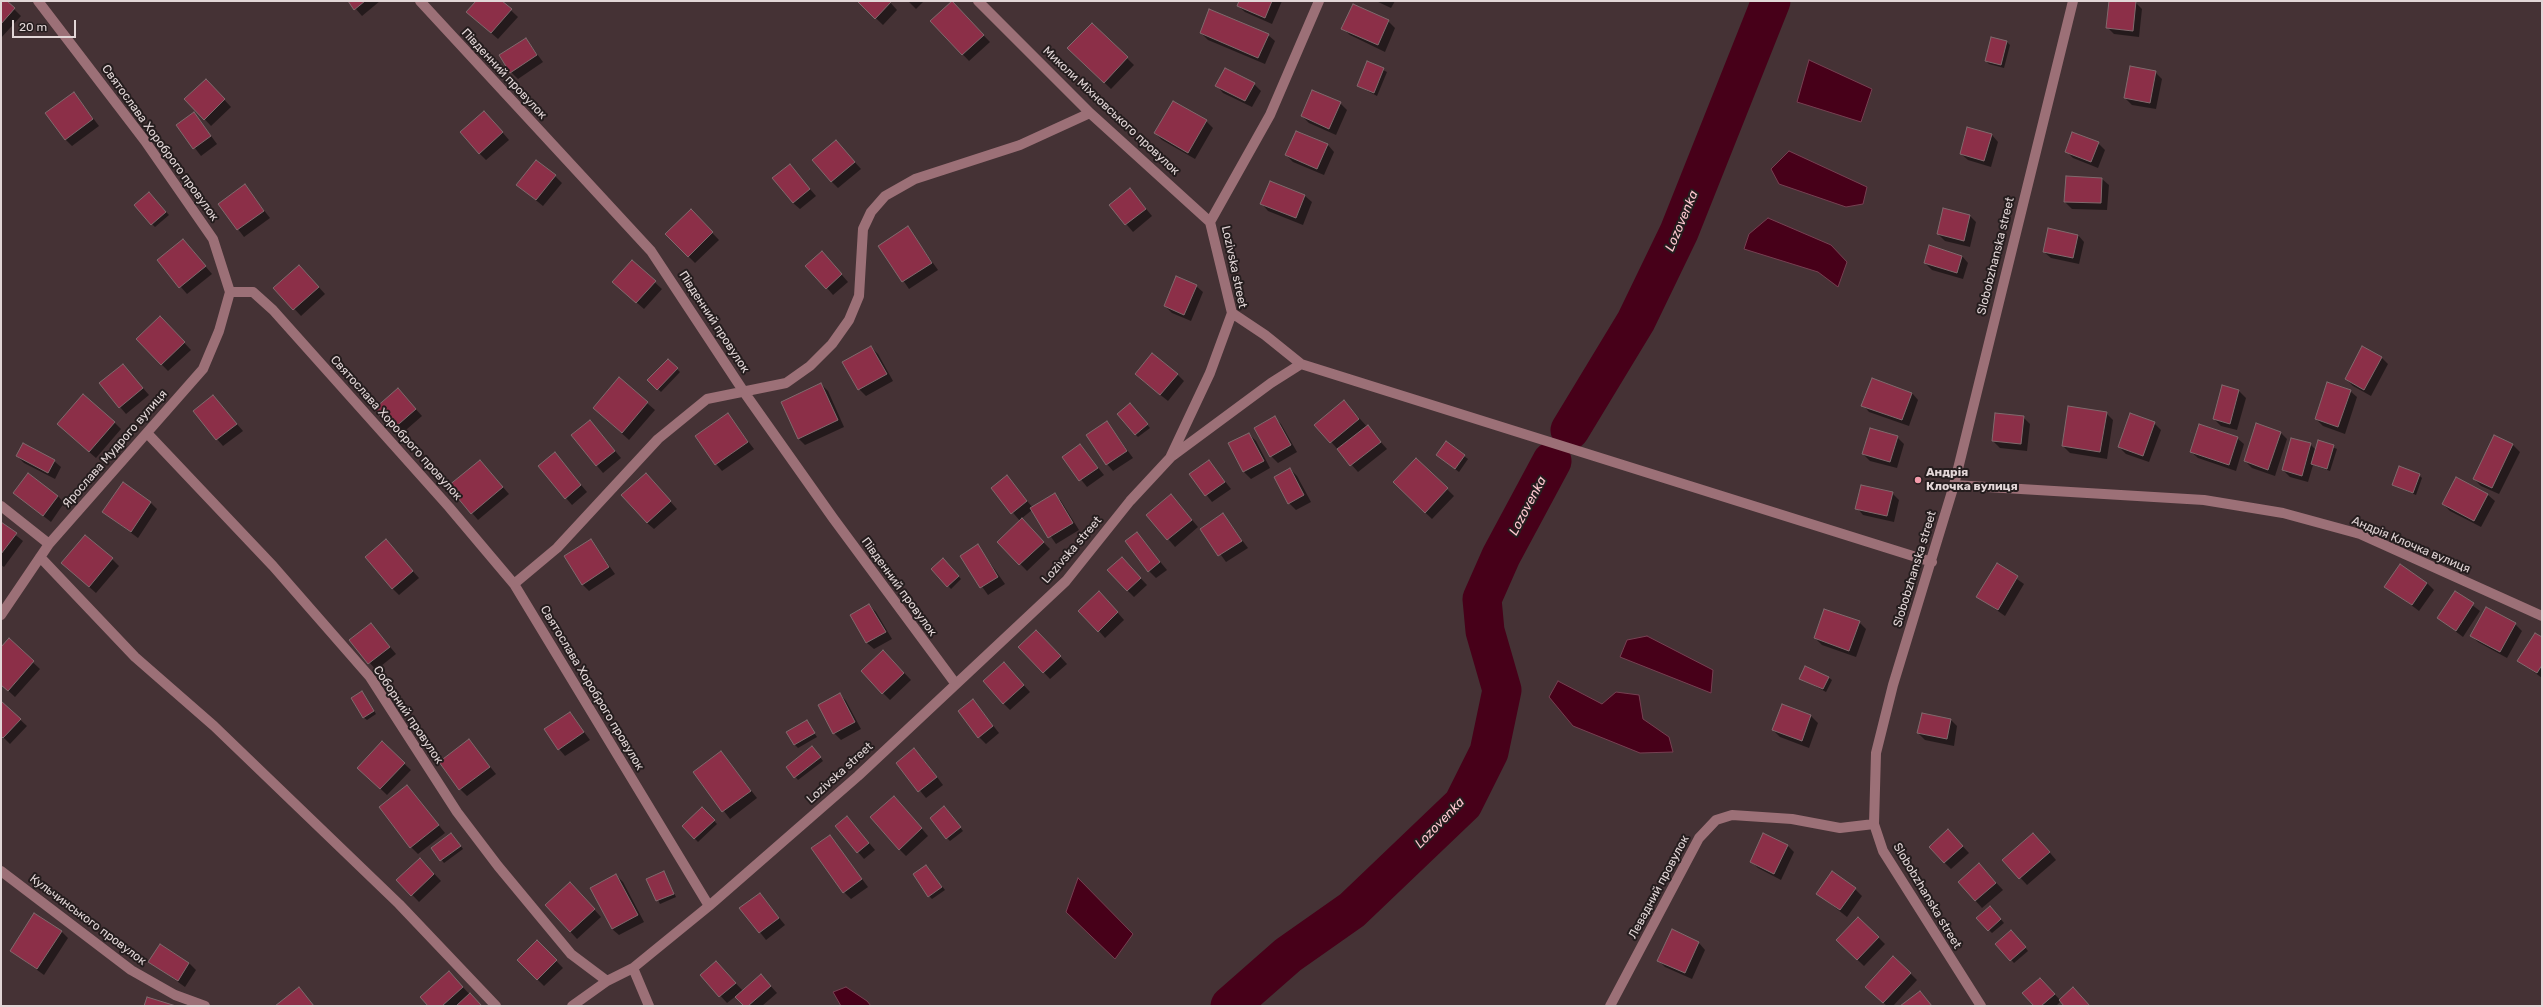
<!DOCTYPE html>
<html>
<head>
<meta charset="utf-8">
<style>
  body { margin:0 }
  #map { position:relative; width:2543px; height:1007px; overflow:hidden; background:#453235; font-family:Rubik,sans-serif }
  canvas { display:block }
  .frame { position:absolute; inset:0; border:2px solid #e2d6d7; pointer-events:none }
  .scale { position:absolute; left:12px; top:20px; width:64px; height:18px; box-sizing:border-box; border:2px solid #e2d6d7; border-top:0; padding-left:5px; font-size:12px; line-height:14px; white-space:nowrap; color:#e2d6d7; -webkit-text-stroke:3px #251d1e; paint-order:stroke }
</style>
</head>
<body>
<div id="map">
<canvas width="2543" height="1007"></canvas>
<div class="frame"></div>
<div class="scale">20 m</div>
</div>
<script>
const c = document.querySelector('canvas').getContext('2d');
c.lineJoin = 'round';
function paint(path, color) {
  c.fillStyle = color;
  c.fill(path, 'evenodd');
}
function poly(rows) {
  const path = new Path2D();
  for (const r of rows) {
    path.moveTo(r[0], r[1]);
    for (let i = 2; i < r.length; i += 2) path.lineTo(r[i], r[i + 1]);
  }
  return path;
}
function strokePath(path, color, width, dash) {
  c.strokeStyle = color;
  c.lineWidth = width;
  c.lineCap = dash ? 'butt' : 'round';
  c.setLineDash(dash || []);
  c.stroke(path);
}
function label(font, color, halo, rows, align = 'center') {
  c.font = font + ' Rubik,sans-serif';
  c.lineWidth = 4;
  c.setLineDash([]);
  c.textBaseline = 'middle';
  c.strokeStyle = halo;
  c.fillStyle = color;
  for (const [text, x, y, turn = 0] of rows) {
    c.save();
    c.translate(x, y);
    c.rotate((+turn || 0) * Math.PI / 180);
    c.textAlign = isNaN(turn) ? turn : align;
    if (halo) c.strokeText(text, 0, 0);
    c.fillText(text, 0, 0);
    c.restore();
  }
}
const water = poly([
  [1809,60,1872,89,1861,122,1797,102,1809,60],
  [1789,151,1867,187,1863,204,1846,207,1779,184,1771,169,1789,151],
  [1768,218,1831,245,1847,262,1838,287,1818,272,1744,249,1749,234,1768,218],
  [1647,636,1713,670,1711,693,1620,657,1627,640,1647,636],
  [1558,681,1602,704,1616,692,1639,695,1643,719,1669,737,1673,752,1640,753,1573,726,1549,697,1558,681],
  [1078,878,1133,934,1115,959,1066,912,1078,878],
  [846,987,867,1001,871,1006,841,1006,833,992,846,987]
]);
paint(water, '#470019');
strokePath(water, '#764052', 1);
paint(poly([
  [1,1,6,1,21,16,1,38],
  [349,1,380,1,362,16],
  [477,1,501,1,518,17,498,39,474,18],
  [858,1,889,1,897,10,883,25],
  [908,1,924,1,916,9],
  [1240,1,1282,1,1272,24,1245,12,1238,6],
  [1376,1,1395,1,1391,8],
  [2110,1,2135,2,2142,9,2139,37,2114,34,2107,27],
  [958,9,990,42,969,61,931,21],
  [1388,21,1395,28,1385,52,1350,35,1343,29],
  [1092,24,1134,65,1111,89,1069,48],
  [1201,33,1268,35,1275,41,1265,64,1208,40],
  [526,39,543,62,518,79,511,72],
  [2007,42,2010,45,2004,68,1989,64,1986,61],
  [1368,62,1387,72,1377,96,1358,86],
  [2155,72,2162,79,2156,109,2132,105,2125,98],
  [206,80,231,107,211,126,186,99],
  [1254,84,1261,91,1252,107,1223,93,1217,86],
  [74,93,99,126,72,146,65,139],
  [1340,103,1347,110,1336,135,1309,123,1302,116],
  [194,113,217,144,201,156,177,125],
  [491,119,509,140,486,160,479,153],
  [1206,121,1213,128,1195,159,1162,140,1155,133],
  [1968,128,1992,135,1998,142,1991,167,1968,160,1961,154],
  [1296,132,1328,145,1334,152,1324,175,1293,162,1286,155],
  [2098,143,2105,150,2098,168,2073,158,2066,151],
  [842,148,861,169,838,188,831,181],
  [789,165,816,196,800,209,793,203],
  [555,176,562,183,543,206,517,185],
  [2102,179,2109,185,2107,210,2072,209,2065,202],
  [245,186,270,218,244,237,219,204],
  [1130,189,1152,216,1133,232,1110,205],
  [1305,196,1312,202,1303,225,1268,211,1262,204],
  [152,197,169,215,155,227,152,224],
  [691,211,719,240,695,263,666,234],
  [1969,215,1976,222,1970,247,1945,241,1938,234],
  [908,228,938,270,909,289,880,246],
  [2078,235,2084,242,2079,264,2051,258,2044,252],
  [183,240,212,274,187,294,158,261],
  [1962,256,1968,263,1963,279,1932,270,1925,263],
  [828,259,848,282,833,295,827,288],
  [632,261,662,289,644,309,620,288],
  [306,273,325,294,301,316,275,288],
  [1196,286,1203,292,1191,321,1172,313,1165,306],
  [160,317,191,350,168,371,137,339],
  [871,347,878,354,893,381,866,396,859,389],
  [2381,357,2388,364,2371,396,2353,386,2346,379],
  [668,360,680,372,661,392,649,380],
  [129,372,149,395,126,414,120,407],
  [1177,374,1184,381,1168,401,1143,381],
  [619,379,655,410,629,440,594,408],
  [821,384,828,391,844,427,805,445,798,438],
  [2239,391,2246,398,2237,430,2221,426,2214,419],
  [2350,391,2357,397,2345,434,2323,426,2316,419],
  [1912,393,1918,400,1909,426,1869,412,1863,405],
  [213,396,243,431,223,446,194,412],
  [404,396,422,416,399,436,393,429],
  [1344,401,1387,449,1358,472,1316,425],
  [1133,408,1150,428,1138,437,1135,434],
  [2106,413,2113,420,2107,459,2070,453,2063,446],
  [728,415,754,449,722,471,716,464],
  [1274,417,1281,424,1297,452,1278,463,1271,456,1255,428],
  [2023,417,2030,424,2027,451,2000,448,1993,441],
  [590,421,621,458,603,473,572,436],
  [114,422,121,429,96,458,65,431],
  [1107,422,1133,458,1113,471,1107,464],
  [2154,423,2161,430,2149,462,2126,454,2119,447],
  [2280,432,2287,439,2275,476,2252,468,2245,461],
  [1249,434,1256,441,1270,468,1251,479,1244,472,1229,444],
  [2494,436,2513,445,2520,452,2499,494,2481,486,2474,479],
  [1897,437,1904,444,1897,468,1870,461,1863,454],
  [2237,438,2244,444,2236,471,2198,458,2191,452],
  [2319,441,2337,449,2330,471,2313,465,2308,482,2290,477,2283,470,2310,444,2316,450],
  [1446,443,1468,459,1459,472,1441,458],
  [1080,445,1104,475,1087,487,1063,457],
  [555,454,587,492,572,505,566,498],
  [17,456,54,461,61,467,55,479,24,463],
  [1416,459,1454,496,1432,519,1401,489],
  [480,461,509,494,478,520,472,513],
  [1209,461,1231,489,1212,502,1190,474],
  [1290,469,1297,476,1311,502,1296,510,1289,503],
  [2419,475,2422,478,2416,495,2393,485],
  [1007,477,1033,508,1055,494,1061,501,1079,530,1056,544,1032,510,1021,519,1050,549,1027,571,999,542,1020,521,992,488],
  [2456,478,2488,495,2495,501,2481,527,2450,511,2443,504],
  [652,481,677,509,654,529,647,523],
  [14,493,58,496,64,503,51,522],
  [1892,493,1899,500,1894,522,1863,515,1857,508],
  [150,502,157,509,138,538,103,512],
  [1178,503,1198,527,1175,547,1148,515],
  [1223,515,1248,548,1226,562,1202,529],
  [1,523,23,541,4,567,1,565],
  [1137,534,1167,570,1156,578,1149,571],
  [591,540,615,574,589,591,582,584],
  [978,546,1005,584,988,595,961,557],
  [392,548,419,578,399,595,392,588],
  [112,559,119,566,96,593,62,563],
  [943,560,961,579,951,589,933,569],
  [1128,565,1147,585,1134,597,1127,590],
  [1997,565,2024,584,2005,616,1978,597],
  [2427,583,2434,590,2419,611,2386,586],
  [2455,592,2480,611,2463,637,2438,618],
  [1106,599,1124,620,1105,638,1099,631],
  [869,605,876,612,892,639,874,649,867,643,851,615],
  [1859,622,1866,629,1856,657,1822,645,1815,638],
  [371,624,396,654,376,670,350,640],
  [2515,624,2522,631,2507,658,2478,642,2471,635],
  [1043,638,1067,664,1050,679,1020,647],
  [2542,639,2542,678,2519,661],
  [9,640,40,669,15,697,1,684,1,648],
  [890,658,911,680,890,700,883,693],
  [1011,671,1030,692,1010,710,1003,703],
  [1828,677,1832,680,1826,692,1800,678],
  [362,692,376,714,367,720,363,717],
  [840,694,846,701,861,729,841,740,834,733],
  [973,700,999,733,986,744,979,737],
  [1,702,27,726,10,744,1,735],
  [1782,705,1811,716,1818,723,1809,748,1780,737,1773,730],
  [570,713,590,740,565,756,559,749],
  [1951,720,1957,726,1954,746,1925,740,1918,733],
  [807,722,817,737,798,748,794,744],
  [469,741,496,774,467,796,460,789],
  [382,743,411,770,387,795,359,768],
  [815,750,823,761,798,780,787,767],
  [721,752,757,798,730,819,694,772],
  [921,756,943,785,926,798,897,763],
  [407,786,445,833,418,854,411,847],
  [901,804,928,836,906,856,899,849],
  [702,808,717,824,698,842,683,826],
  [947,811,963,831,950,841,947,838],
  [853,824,875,850,864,859,858,852],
  [830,836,868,887,851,899,844,892],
  [454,837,463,849,444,863,432,848],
  [1955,838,1969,853,1951,869,1944,862],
  [2040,841,2056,860,2027,885,2004,860],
  [1788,846,1794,852,1781,880,1758,868,1751,861],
  [1979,864,2003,890,1982,908,1959,882],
  [427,866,441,881,419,902,398,880],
  [926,866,945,890,932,899,929,896],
  [663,872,676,897,660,904,647,879],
  [616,875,623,882,644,922,619,935,612,929],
  [1855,889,1862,896,1847,917,1818,894],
  [577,890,601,917,577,939,546,905],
  [760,894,785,925,766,940,741,908],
  [1993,910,2004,923,1992,933,1989,930],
  [61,931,68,938,44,975,11,951],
  [2014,934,2028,951,2014,963,1997,944],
  [1878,937,1885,944,1864,966,1837,940],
  [537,941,563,968,544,986,518,960],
  [1699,943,1705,950,1692,979,1665,967,1658,960],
  [150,962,189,963,196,970,185,987],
  [716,962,743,991,767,982,777,993,762,1006,745,1006,736,996,727,1003,701,975],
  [1910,973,1917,980,1893,1006,1887,1006,1873,993],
  [455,979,481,1006,429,1006],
  [2047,986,2060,1000,2089,1006,2066,1006,2061,1001,2056,1006,2035,1006]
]), '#0007');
strokePath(poly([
  [1570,430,1636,321,1679,232,1771,1],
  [1230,1006,1288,955,1352,910,1463,804,1489,752,1502,690,1485,631,1482,599,1501,556,1552,461]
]), '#470019', 39);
const building = poly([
  [1,1,7,1,15,8,1,24,1,1],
  [348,1,365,1,354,10,348,1],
  [476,1,502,1,512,9,491,33,466,12,476,1],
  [857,1,890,1,891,2,875,19,857,1],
  [952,1,984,35,962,55,930,21,952,1],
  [1239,1,1272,1,1265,18,1237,6,1239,1],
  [2109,1,2136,1,2133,31,2106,28,2109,1],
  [1353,4,1389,20,1378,45,1341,29,1353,4],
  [1209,9,1269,34,1258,58,1200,33,1209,9],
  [1092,23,1128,57,1104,83,1067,48,1092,23],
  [1991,37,2007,41,2001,65,1985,61,1991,37],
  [526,38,537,55,510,73,499,55,526,38],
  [1367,61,1384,68,1374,93,1357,86,1367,61],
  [2130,66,2156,71,2150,103,2124,98,2130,66],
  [1225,68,1255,83,1245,101,1215,86,1225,68],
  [206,79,225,99,204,120,184,99,206,79],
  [1312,90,1341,102,1329,129,1301,116,1312,90],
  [74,92,93,119,65,140,45,113,74,92],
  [1173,101,1207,120,1188,153,1154,133,1173,101],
  [484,111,503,132,479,154,460,132,484,111],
  [194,112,211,136,193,149,176,125,194,112],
  [1967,127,1992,134,1984,161,1960,154,1967,127],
  [1296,131,1328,144,1317,169,1285,155,1296,131],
  [2072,132,2099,142,2091,162,2065,152,2072,132],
  [836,140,855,162,831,182,812,160,836,140],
  [536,160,556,175,536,200,516,185,536,160],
  [790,164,810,189,793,203,772,178,790,164],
  [2066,176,2102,178,2101,203,2064,202,2066,176],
  [1270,181,1305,195,1296,218,1260,204,1270,181],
  [245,184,264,211,237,230,218,204,245,184],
  [1130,188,1146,209,1125,225,1109,205,1130,188],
  [149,192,166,212,151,225,134,205,149,192],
  [1943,208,1970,215,1964,241,1937,234,1943,208],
  [691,209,713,232,688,257,665,234,691,209],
  [908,226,932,263,902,282,878,246,908,226],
  [2048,228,2078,235,2073,258,2043,252,2048,228],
  [183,239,206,266,179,288,157,260,183,239],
  [1929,245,1962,256,1957,273,1924,263,1929,245],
  [822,251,842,274,826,289,805,266,822,251],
  [632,260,656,281,636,303,612,282,632,260],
  [299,265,319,287,293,310,273,288,299,265],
  [1176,276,1197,285,1184,315,1164,306,1176,276],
  [160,316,185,342,161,365,136,339,160,316],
  [871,346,887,374,858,390,842,362,871,346],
  [2362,346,2382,357,2364,390,2345,379,2362,346],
  [1152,353,1178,374,1160,395,1135,374,1152,353],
  [668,359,678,368,657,390,647,380,668,359],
  [123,364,143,388,119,408,99,383,123,364],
  [619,377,648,402,622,433,593,408,619,377],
  [1872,378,1912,393,1902,420,1861,406,1872,378],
  [2327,382,2351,390,2338,427,2315,419,2327,382],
  [821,383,838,420,798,439,781,402,821,383],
  [2222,385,2239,390,2230,424,2213,419,2222,385],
  [398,388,416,409,392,430,374,409,398,388],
  [83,394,115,422,89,452,57,424,83,394],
  [213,395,237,424,216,440,193,411,213,395],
  [1344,400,1359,419,1330,443,1314,425,1344,400],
  [1130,403,1148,424,1135,435,1117,414,1130,403],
  [2068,406,2107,412,2100,452,2062,446,2068,406],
  [728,413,748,442,715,465,695,436,728,413],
  [1995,413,2024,416,2021,444,1992,441,1995,413],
  [2130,413,2155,422,2143,456,2118,447,2130,413],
  [1275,416,1291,445,1270,457,1254,428,1275,416],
  [590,420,615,451,596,466,571,435,590,420],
  [1107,421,1127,451,1106,465,1086,435,1107,421],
  [2256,423,2281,432,2268,470,2244,461,2256,423],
  [2199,424,2238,437,2229,465,2190,452,2199,424],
  [1368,425,1381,442,1350,466,1337,449,1368,425],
  [1870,428,1898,436,1890,462,1862,454,1870,428],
  [1249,433,1264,461,1243,472,1228,443,1249,433],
  [2494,435,2513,444,2492,488,2473,479,2494,435],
  [2291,438,2311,443,2302,476,2282,470,2291,438],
  [2318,440,2334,445,2327,469,2311,464,2318,440],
  [1446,441,1465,455,1455,469,1436,455,1446,441],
  [23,443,55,460,48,473,16,456,23,443],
  [1080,444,1098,468,1079,481,1062,457,1080,444],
  [555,452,581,485,565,499,538,466,555,452],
  [1416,458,1448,488,1425,513,1393,482,1416,458],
  [480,460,503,487,471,514,448,486,480,460],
  [1209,460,1225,482,1205,496,1189,474,1209,460],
  [2399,466,2420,474,2413,493,2392,485,2399,466],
  [1290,468,1304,495,1288,504,1274,477,1290,468],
  [28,473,58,496,43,516,13,493,28,473],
  [646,473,671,501,647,523,621,495,646,473],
  [1007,475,1027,501,1011,514,991,488,1007,475],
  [2456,477,2488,494,2474,521,2442,504,2456,477],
  [123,482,151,502,131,532,102,512,123,482],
  [1861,485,1893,492,1887,516,1855,509,1861,485],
  [1055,493,1073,523,1048,538,1030,508,1055,493],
  [1171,494,1192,520,1167,540,1146,515,1171,494],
  [1223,513,1242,541,1218,556,1200,529,1223,513],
  [1022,518,1044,542,1019,565,997,542,1022,518],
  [1,522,17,533,1,554,1,522],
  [1137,532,1160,562,1148,572,1125,541,1137,532],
  [85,535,113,558,89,587,61,563,85,535],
  [386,539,413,571,392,589,365,557,386,539],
  [591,539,609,567,582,585,564,556,591,539],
  [978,544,998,577,980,588,960,556,978,544],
  [1122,557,1141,578,1127,591,1107,570,1122,557],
  [943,558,959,576,947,587,931,569,943,558],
  [1997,563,2018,576,1998,610,1976,597,1997,563],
  [2400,564,2427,583,2412,605,2384,587,2400,564],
  [1099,591,1118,612,1098,632,1078,611,1099,591],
  [2455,591,2474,603,2456,631,2437,618,2455,591],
  [869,604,886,632,866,643,850,615,869,604],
  [2486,607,2516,623,2500,652,2470,636,2486,607],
  [1824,609,1860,621,1849,651,1814,638,1824,609],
  [371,623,390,647,368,664,349,640,371,623],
  [1036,630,1061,656,1043,673,1018,647,1036,630],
  [2535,633,2542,637,2542,665,2537,673,2517,661,2535,633],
  [9,638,34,661,8,691,1,685,1,647,9,638],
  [883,650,904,673,882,694,861,671,883,650],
  [1004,662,1024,685,1003,704,983,681,1004,662],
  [1805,666,1829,677,1823,689,1799,679,1805,666],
  [362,691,374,711,363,718,351,698,362,691],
  [840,693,855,722,833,734,818,705,840,693],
  [973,699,993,726,978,738,958,711,973,699],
  [1,701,21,719,3,738,1,736,1,701],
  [1782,704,1811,715,1802,741,1772,730,1782,704],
  [570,712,584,732,558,750,544,729,570,712],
  [1922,713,1951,719,1947,739,1917,733,1922,713],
  [807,720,815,733,794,745,786,732,807,720],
  [469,739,490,767,459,790,439,762,469,739],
  [382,741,405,763,380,789,357,768,382,741],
  [812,746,821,757,794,778,786,767,812,746],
  [914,748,937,777,918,792,896,763,914,748],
  [721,751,751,791,722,812,693,772,721,751],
  [407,785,439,825,410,848,379,807,407,785],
  [894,796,922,828,899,850,870,817,894,796],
  [944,806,961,827,946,839,930,818,944,806],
  [702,807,715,820,694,839,682,826,702,807],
  [847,816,869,843,857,853,835,826,847,816],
  [1948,829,1963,846,1944,863,1929,847,1948,829],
  [451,833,461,846,440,861,431,848,451,833],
  [1763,833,1788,845,1774,874,1750,862,1763,833],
  [2033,833,2050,852,2019,879,2002,860,2033,833],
  [830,835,862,879,843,893,811,848,830,835],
  [420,858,434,874,411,896,396,880,420,858],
  [1979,863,1996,883,1975,901,1958,882,1979,863],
  [926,865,942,887,928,897,913,874,926,865],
  [664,871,674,894,656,901,646,879,664,871],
  [1832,871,1856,888,1840,910,1816,894,1832,871],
  [616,874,638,915,612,929,590,888,616,874],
  [570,882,595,909,570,932,545,905,570,882],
  [760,893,779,918,759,933,739,908,760,893],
  [1990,906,2001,919,1988,931,1976,918,1990,906],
  [34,913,62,931,37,969,10,951,34,913],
  [1858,917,1879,937,1857,960,1836,940,1858,917],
  [1672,929,1699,942,1685,973,1657,961,1672,929],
  [2011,930,2026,947,2010,961,1995,944,2011,930],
  [537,940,557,960,537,980,517,960,537,940],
  [160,944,189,963,178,981,148,962,160,944],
  [1893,956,1911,973,1883,1003,1865,987,1893,956],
  [716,961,736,983,719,997,700,975,716,961],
  [449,971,463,987,442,1006,428,1006,420,997,449,971],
  [761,974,771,986,748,1006,744,1006,735,997,761,974],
  [2040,978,2055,994,2041,1006,2034,1006,2022,993,2040,978],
  [299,987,314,1006,275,1006,299,987],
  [2073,987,2090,1006,2064,1006,2059,1000,2073,987],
  [1920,991,1932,1006,1900,1006,1920,991],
  [470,993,482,1006,456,1006,470,993],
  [147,997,176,1006,144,1006,147,997]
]);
paint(building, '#8c2f48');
strokePath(building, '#806a6d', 1);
strokePath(poly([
  [38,1,145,141,213,239,230,292],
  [420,1,651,251,744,392,833,518,955,683],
  [978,1,1090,113,1210,222],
  [230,292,253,292,273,310,449,507,514,584,709,906],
  [1232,313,1265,335,1301,364,1932,562],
  [147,433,273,566,370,677,457,812,498,866,571,954,607,981],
  [1171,457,1271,383,1301,364],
  [1954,485,2204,500,2283,513,2360,534,2542,616],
  [1,506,49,544],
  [40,557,135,657,214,726,399,904,496,1006],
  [514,584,557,548,658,439,707,399,786,383,810,366,832,344,849,320,859,296,863,229,871,212,885,196,915,179,1020,145,1090,113],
  [1,615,49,544,203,369,219,331,230,292],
  [1,871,131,970,175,995,205,1006],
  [633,968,649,1006],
  [572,1006,607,981,633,968,709,906,858,776,1066,581,1130,501,1170,458,1210,373,1232,313,1210,222,1270,115,1319,1],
  [1610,1006,1699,838,1716,820,1732,815,1792,819,1840,828,1874,824],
  [1981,1006,1883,851,1874,824,1876,753,1893,685,1954,485,2073,1]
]), '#9c7077', 10);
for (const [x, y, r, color] of [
  [1918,480,4,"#f39aaa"]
]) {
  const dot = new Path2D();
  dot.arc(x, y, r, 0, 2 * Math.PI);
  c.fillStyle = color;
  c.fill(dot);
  strokePath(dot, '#251d1e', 1.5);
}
label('12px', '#e2d6d7', '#251d1e', [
  ["Південний провулок",504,74,47],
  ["Миколи Міхновського провулок",1111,111,43],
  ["Святослава Хороброго провулок",160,143,54],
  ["Slobobzhanska street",1996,256,-76],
  ["Lozivska street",1234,267,78],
  ["Південний провулок",714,322,57],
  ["Святослава Хороброго провулок",396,428,48],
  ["Ярослава Мудрого вулиця",115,449,-49],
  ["Андрія Клочка вулиця",2411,545,23],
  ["Lozivska street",1072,550,-49],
  ["Slobobzhanska street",1915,569,-73],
  ["Південний провулок",899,587,54],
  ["Святослава Хороброго провулок",592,688,59],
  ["Соборний провулок",408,715,56],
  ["Lozivska street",840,773,-42],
  ["Левадний провулок",1659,887,-62],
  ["Slobobzhanska street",1927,896,59],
  ["Кульчинського провулок",88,920,37]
]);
label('bold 12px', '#e2d6d7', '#251d1e', [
  ["Андрія",1926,473],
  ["Клочка вулиця",1926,487]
], 'left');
label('italic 13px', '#ffc9d1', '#251d1e', [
  ["Lozovenka",1682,221,-67],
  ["Lozovenka",1528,506,-62],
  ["Lozovenka",1440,823,-46]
]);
</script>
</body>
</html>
